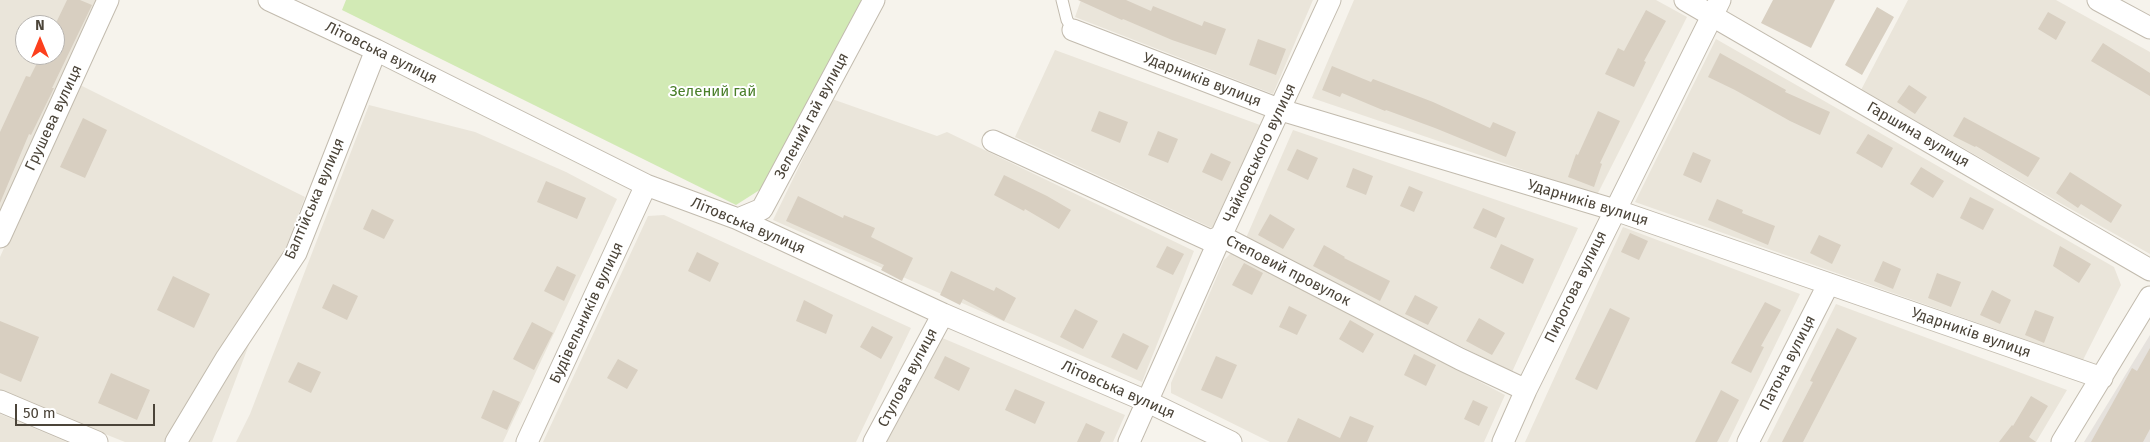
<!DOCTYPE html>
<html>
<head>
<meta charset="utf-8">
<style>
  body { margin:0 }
  #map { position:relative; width:2150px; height:442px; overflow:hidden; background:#f6f3ec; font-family:"Fira Sans",sans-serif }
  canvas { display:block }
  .north { position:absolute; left:15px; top:15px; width:50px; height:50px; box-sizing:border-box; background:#fff; border:1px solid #b7b4b0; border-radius:50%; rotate:0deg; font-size:14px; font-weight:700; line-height:20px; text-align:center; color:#4b4439 }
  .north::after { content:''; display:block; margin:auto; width:18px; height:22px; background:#fc3f1d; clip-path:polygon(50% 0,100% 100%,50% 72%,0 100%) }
  .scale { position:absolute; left:15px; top:404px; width:140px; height:22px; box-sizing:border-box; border:2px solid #4b4439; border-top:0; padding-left:6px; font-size:15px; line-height:18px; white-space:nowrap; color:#4b4439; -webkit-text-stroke:4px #fff; paint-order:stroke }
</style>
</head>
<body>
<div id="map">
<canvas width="2150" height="442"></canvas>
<div class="north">N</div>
<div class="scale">50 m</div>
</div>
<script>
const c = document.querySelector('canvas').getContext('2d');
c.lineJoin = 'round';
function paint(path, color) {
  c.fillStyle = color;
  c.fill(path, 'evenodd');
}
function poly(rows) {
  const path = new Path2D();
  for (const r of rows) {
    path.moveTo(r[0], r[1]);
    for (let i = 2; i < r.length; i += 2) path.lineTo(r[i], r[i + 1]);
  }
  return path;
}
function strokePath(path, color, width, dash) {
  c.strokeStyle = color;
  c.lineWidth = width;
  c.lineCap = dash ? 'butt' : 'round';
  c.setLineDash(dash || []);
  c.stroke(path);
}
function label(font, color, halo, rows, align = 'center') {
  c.font = font + ' "Fira Sans",sans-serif';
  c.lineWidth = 4;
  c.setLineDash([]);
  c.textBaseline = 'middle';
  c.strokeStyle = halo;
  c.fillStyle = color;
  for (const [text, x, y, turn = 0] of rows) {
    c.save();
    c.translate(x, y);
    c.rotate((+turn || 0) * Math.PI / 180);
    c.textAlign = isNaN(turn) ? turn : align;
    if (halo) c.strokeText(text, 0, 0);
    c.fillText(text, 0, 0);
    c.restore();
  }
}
paint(poly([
  [0,0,96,0,0,214],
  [25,25,55,25,55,55,25,55],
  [1081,0,1313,0,1273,94,1075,17],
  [1354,0,1656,0,1687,17,1597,195,1312,98],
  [1908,0,2056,0,2150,52,2150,254,1861,90],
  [1716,39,2114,267,2121,285,2083,360,1635,202],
  [1055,50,1260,125,1212,228,1015,137],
  [78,84,305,197,212,442,125,442,0,392,0,257],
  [832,99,937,136,947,132,1194,251,1142,382,773,220],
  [369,105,475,132,566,172,617,199,503,442,236,442,250,414],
  [1293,130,1578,228,1512,372,1246,238],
  [664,215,911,328,856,442,543,442,648,216],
  [1623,227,1800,294,1728,442,1525,442],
  [1233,251,1505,395,1484,442,1270,442,1171,393,1171,383,1224,260],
  [1836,304,2067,390,2036,442,1767,442],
  [940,337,1125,415,1113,442,886,442],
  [0,414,67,442,0,442]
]), '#eae5da');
paint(poly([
  [2150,335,2150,442,2084,442]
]), '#e6e2dd');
paint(poly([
  [346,0,865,0,769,184,736,205,342,10]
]), '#d2eab5');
paint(poly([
  [67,0,80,0,92,5,52,88,54,88,31,135,29,134,0,203,0,132,26,76,30,77,41,55,55,55,55,25],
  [1078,0,1126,0,1151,11,1153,6,1202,26,1204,21,1226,29,1216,55,1172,40,1123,19,1122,20],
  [1773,0,1835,0,1811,48,1761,23],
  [1877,7,1894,17,1862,75,1845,65],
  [1646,10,1666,21,1644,61,1646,62,1634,87,1605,74,1618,48,1624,51],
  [2048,12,2066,22,2056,40,2038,29],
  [1258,39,1286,49,1276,75,1249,65],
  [2103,43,2150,73,2150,96,2091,61],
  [1720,53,1786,90,1785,92,1830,112,1820,135,1790,121,1735,90,1708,77],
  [1332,66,1371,82,1373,79,1433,102,1490,128,1493,122,1516,132,1506,157,1435,128,1386,110,1385,111,1342,93,1340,97,1322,90],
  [1909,85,1927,97,1915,114,1897,102],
  [1099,111,1128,122,1120,143,1091,131],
  [1598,111,1620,121,1600,163,1602,164,1594,187,1568,177,1576,154,1578,155],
  [1964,117,2040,158,2028,177,1976,146,1975,147,1953,136],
  [83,118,107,130,85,178,60,167],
  [1158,131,1178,139,1168,163,1148,155],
  [1868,134,1893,148,1882,168,1856,153],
  [1297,149,1318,158,1308,180,1287,170],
  [1693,152,1711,160,1701,183,1683,175],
  [1211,153,1231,162,1222,181,1202,172],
  [1921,167,1944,181,1933,198,1910,184],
  [1353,168,1373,176,1366,195,1346,187],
  [2070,172,2122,205,2111,223,2081,204,2078,208,2056,193],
  [1004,175,1047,196,1071,210,1059,229,1025,209,1024,211,994,195],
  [546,181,586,198,577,219,537,202],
  [1409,186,1423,192,1414,212,1400,206],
  [798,196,843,218,844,215,875,228,871,237,913,258,902,281,881,270,884,265,786,221],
  [1970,197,1994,209,1983,230,1960,218],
  [1717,199,1743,210,1742,213,1775,226,1768,245,1708,220],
  [1483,208,1505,218,1496,238,1473,228],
  [372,209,394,220,384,239,363,229],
  [1270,214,1295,229,1283,249,1258,235],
  [1630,233,1648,241,1639,260,1621,252],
  [1819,235,1841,245,1832,264,1810,253],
  [1501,244,1534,259,1523,284,1490,268],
  [1324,245,1345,257,1344,258,1390,281,1380,301,1313,266],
  [1167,246,1184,254,1173,275,1156,267],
  [2060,246,2091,264,2079,283,2053,266],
  [697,252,719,263,710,282,688,271],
  [1883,261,1901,269,1893,289,1874,281],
  [1244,263,1263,273,1252,295,1232,285],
  [557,266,576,275,564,301,544,291],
  [951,271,994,291,996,287,1016,298,1004,321,963,299,960,305,940,295],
  [1937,273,1961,282,1951,307,1928,298],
  [173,276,210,294,194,328,157,310],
  [333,284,358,296,347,320,322,308],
  [1992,290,2011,300,2000,324,1980,315],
  [1415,295,1438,307,1428,325,1405,314],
  [804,300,833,315,826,334,796,321],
  [1765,302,1781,310,1761,346,1764,347,1751,373,1731,363],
  [1289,306,1307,315,1297,335,1279,327],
  [1610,308,1630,318,1597,390,1575,379],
  [1075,309,1098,321,1083,349,1060,337],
  [2035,310,2054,317,2044,343,2025,335],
  [1479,318,1505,333,1492,355,1466,341],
  [1350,320,1374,334,1363,353,1339,339],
  [0,321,39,337,21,382,0,373],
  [532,322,553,333,534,370,513,359],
  [872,326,893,337,881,359,860,347],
  [1837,328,1857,338,1803,442,1782,442,1813,382,1810,381],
  [1123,333,1149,346,1137,370,1111,357],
  [2150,348,2150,429,2143,442,2091,442,2132,368,2137,371],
  [1414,354,1436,365,1426,386,1404,375],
  [945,356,970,368,959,391,934,378],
  [1216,356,1237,365,1222,399,1201,390],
  [618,359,638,370,627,389,607,378],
  [298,362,321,372,311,393,288,382],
  [111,373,150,390,137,420,98,403],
  [1015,389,1045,402,1035,424,1005,410],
  [493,390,520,402,507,430,481,418],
  [1721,390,1739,400,1717,442,1695,442],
  [2031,396,2048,406,2029,437,2036,442,1999,442,2012,425,2013,426],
  [1473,400,1488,407,1479,426,1464,419],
  [1350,416,1374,426,1367,442,1287,442,1298,418,1340,438],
  [1086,423,1105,432,1100,442,1077,442]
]), '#d8cfc1');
const service = poly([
  [1062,0,1067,20,1073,30]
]);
const minor = poly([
  [269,0,376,50,646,185,738,219,943,314,1146,401,1231,442],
  [1685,0,2150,270],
  [2098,0,2150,28],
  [1073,30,1281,110,1615,210,2102,378],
  [993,141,1211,241,1221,236,1460,359,1526,390],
  [738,219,762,209,874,0],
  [0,237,108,0],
  [0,401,97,442],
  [176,442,227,357,296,253,376,50],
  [527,442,646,185],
  [874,442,943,314],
  [1129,442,1221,236,1330,0],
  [1503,442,1526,390,1720,0],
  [1748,442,1828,285],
  [2062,442,2150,297]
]);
strokePath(service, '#c2bbae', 13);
strokePath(minor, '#c2bbae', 23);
strokePath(service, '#fff', 11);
strokePath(minor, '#fff', 21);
label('15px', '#4b4439', '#fff', [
  ["Літовська вулиця",381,53,26],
  ["Ударників вулиця",1202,80,21],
  ["Зелений гай вулиця",812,116,-62],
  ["Грушева вулиця",54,118,-65],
  ["Гаршина вулиця",1918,135,30],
  ["Чайковського вулиця",1260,153,-65],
  ["Балтійська вулиця",315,199,-67],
  ["Ударників вулиця",1588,203,17],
  ["Літовська вулиця",748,226,23],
  ["Степовий провулок",1288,271,27],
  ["Пирогова вулиця",1576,287,-64],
  ["Будівельників вулиця",587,313,-65],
  ["Ударників вулиця",1971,333,19],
  ["Патона вулиця",1788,363,-63],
  ["Стулова вулиця",908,378,-62],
  ["Літовська вулиця",1118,390,24]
]);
label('15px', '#4a7f2a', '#fff', [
  ["Зелений гай",713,92]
]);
</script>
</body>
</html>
